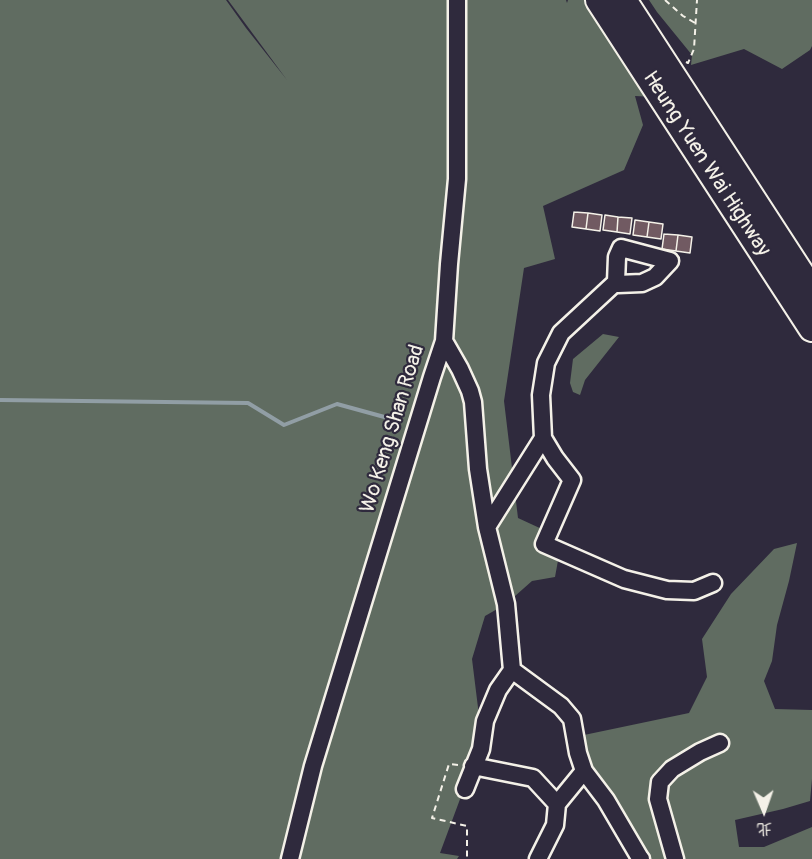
<!DOCTYPE html>
<html>
<head>
<meta charset="utf-8">
<style>
  body { margin:0 }
  #map { position:relative; width:812px; height:859px; overflow:hidden; background:#2f2a3d; font-family:Pangolin,"LXGW WenKai TC",sans-serif }
  canvas { display:block }
  .north { position:absolute; left:734px; top:781px; width:60px; height:60px; -webkit-text-stroke:4px #2f2a3d; paint-order:stroke; rotate:178deg; font-size:16px; font-weight:700; line-height:24px; text-align:center; color:#f4f1e8 }
  .north::after { content:''; display:block; margin:auto; width:21px; height:27px; background:#f4f1e8; clip-path:polygon(50% 0,100% 100%,50% 72%,0 100%) }
</style>
</head>
<body>
<div id="map">
<canvas width="812" height="859"></canvas>
<div class="north">北</div>
</div>
<script>
const c = document.querySelector('canvas').getContext('2d');
c.lineJoin = 'round';
function paint(path, color) {
  c.fillStyle = color;
  c.fill(path, 'evenodd');
}
function poly(rows) {
  const path = new Path2D();
  for (const r of rows) {
    path.moveTo(r[0], r[1]);
    for (let i = 2; i < r.length; i += 2) path.lineTo(r[i], r[i + 1]);
  }
  return path;
}
function strokePath(path, color, width, dash) {
  c.strokeStyle = color;
  c.lineWidth = width;
  c.lineCap = dash ? 'butt' : 'round';
  c.setLineDash(dash || []);
  c.stroke(path);
}
function label(font, color, halo, rows, align = 'center') {
  c.font = font + ' Pangolin,sans-serif';
  c.lineWidth = 4.5;
  c.setLineDash([]);
  c.textBaseline = 'middle';
  c.strokeStyle = halo;
  c.fillStyle = color;
  for (const [text, x, y, turn = 0] of rows) {
    c.save();
    c.translate(x, y);
    c.rotate((+turn || 0) * Math.PI / 180);
    c.textAlign = isNaN(turn) ? turn : align;
    if (halo) c.strokeText(text, 0, 0);
    c.fillText(text, 0, 0);
    c.restore();
  }
}
paint(poly([
  [0,0,226,0,246,28,287,80,228,0,566,0,567,3,568,0,590,0,655,97,635,96,643,125,624,170,543,206,555,259,524,268,504,401,518,518,557,536,559,555,555,577,532,581,506,604,485,616,472,659,482,740,440,853,459,856,457,859,298,859,303,833,316,789,430,414,438,381,437,323,431,355,285,859,0,859],
  [649,0,812,0,812,46,810,50,782,69,744,49,691,65,692,55,657,12],
  [603,334,619,337,585,380,580,395,573,392,570,383,573,359],
  [797,543,789,581,777,625,772,661,764,681,775,709,812,710,812,779,810,801,783,809,735,820,739,847,764,847,812,827,812,859,641,859,584,757,584,735,689,713,707,677,702,639,731,594,774,549]
]), '#606c61');
strokePath(poly([
  [0,400,248,403,284,425,337,404,399,421]
]), '#919ea5', 4);
const building = poly([
  [574,212,588,213,586,229,572,227,574,212],
  [588,213,602,215,600,231,586,229,588,213],
  [605,215,618,217,617,232,603,230,605,215],
  [618,217,632,218,630,234,617,232,618,217],
  [635,220,649,222,647,237,633,235,635,220],
  [649,222,663,224,661,239,647,237,649,222],
  [664,234,678,235,676,251,662,249,664,234],
  [678,235,692,237,690,253,676,251,678,235]
]);
paint(building, '#715a62');
strokePath(building, '#f4f1e8', 1.5);
const minor = poly([
  [616,282,618,284,642,283,655,277,670,261,621,248,617,257,616,282,561,333,546,363,541,395,543,438,555,458,572,480,544,544,624,579,667,590,694,591,713,583],
  [444,341,460,369,470,391,473,402,478,469,487,527,506,604,512,670,561,706,572,719,578,753,584,771,606,800,640,858,641,859],
  [487,527,543,438],
  [473,766,533,778,557,804],
  [465,789,481,749,485,721,498,690,512,670],
  [290,859,313,766,432,377,444,341,449,264,457,179,457,0],
  [538,859,555,825,557,804,584,771],
  [675,859,658,799,660,782,672,769,700,752,720,743]
]);
const highway = poly([
  [599,0,812,328],
  [623,0,812,291]
]);
strokePath(minor, '#f4f1e8', 21);
strokePath(highway, '#f4f1e8', 30);
strokePath(poly([
  [665,0,683,16,695,23],
  [686,62,688,63,694,49,697,0],
  [458,765,449,764,432,818,467,826,467,859]
]), '#f4f1e8', 2, [6, 4.5]);
strokePath(minor, '#2f2a3d', 16);
strokePath(highway, '#2f2a3d', 26);
label('21px', '#f4f1e8', '#2f2a3d', [
  ["Heung Yuen Wai Highway",706,164,57],
  ["Wo Keng Shan Road",393,429,-73]
]);
</script>
</body>
</html>
